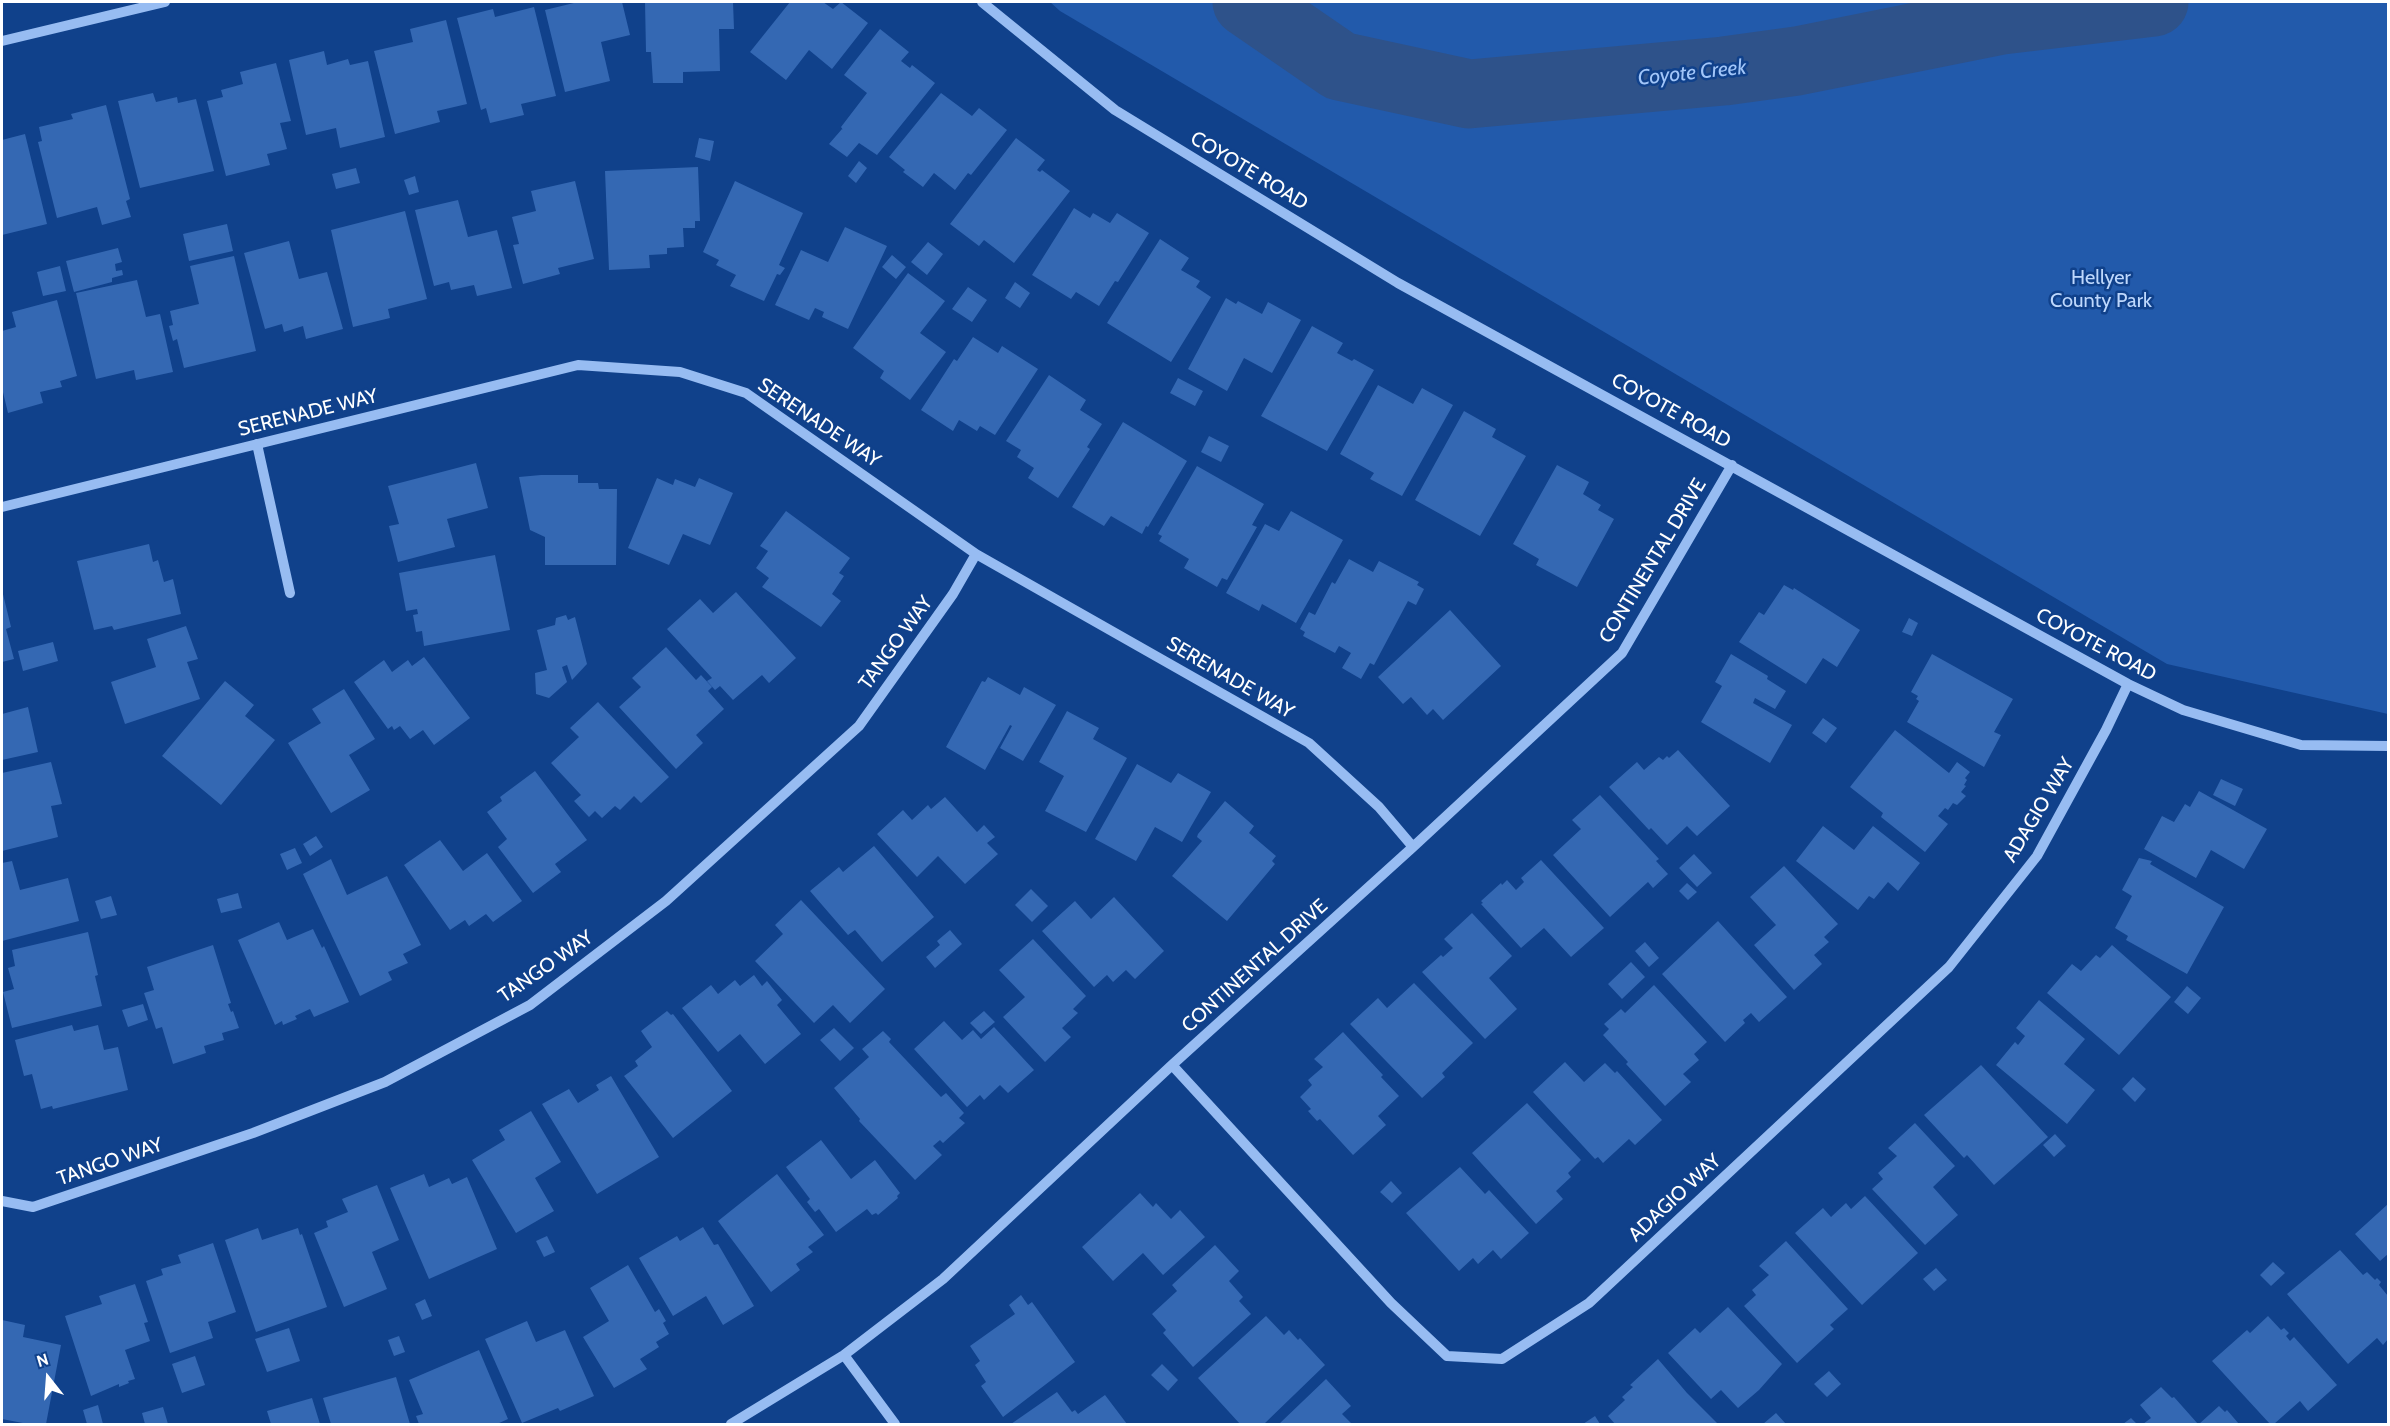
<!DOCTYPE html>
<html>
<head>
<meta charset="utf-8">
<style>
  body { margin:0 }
  #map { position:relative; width:2390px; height:1426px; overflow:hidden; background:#10418b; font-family:Cabin,sans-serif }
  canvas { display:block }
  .frame { position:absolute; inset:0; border:3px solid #fff; pointer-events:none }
  .north { position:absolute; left:18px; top:1348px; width:60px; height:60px; -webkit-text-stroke:4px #10418b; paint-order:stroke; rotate:343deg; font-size:16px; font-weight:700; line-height:24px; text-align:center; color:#fff }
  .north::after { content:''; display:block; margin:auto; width:21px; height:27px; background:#fff; clip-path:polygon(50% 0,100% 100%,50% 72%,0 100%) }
</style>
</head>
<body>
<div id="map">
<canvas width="2390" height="1426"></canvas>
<div class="frame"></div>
<div class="north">N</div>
</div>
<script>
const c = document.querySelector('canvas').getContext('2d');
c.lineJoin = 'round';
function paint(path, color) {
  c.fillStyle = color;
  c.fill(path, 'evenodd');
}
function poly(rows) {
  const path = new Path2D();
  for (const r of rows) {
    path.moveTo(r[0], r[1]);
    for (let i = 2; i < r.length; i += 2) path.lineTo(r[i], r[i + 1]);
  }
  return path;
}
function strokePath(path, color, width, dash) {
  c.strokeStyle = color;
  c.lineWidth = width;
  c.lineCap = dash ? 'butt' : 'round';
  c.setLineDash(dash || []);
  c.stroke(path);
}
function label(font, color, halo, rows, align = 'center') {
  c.font = font + ' Cabin,sans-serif';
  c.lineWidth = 5;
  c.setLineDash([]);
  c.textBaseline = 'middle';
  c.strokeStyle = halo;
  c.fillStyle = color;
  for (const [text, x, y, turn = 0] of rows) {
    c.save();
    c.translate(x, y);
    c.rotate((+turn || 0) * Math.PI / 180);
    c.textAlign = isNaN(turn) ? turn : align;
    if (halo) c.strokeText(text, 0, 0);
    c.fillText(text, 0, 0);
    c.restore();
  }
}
paint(poly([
  [1050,2,2388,2,2388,714,2167,664,1060,11]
]), '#225aab');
strokePath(poly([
  [1247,2,1340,66,1469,94,1724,71,1797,61,2002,20,2154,2]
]), '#2e528a', 69);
paint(poly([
  [578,2,622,2,630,35,601,42,610,81,565,92,545,10],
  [645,2,733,2,734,29,719,29,720,71,683,72,683,83,653,83,651,52,646,52],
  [790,2,823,2,833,9,841,2,868,23,832,69,809,50,786,80,750,52],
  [534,7,556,96,521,104,524,115,490,123,486,108,481,110,457,18,493,9,495,17],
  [446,20,467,104,437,111,440,122,395,134,374,51,413,42,410,29],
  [880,29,909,52,901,61,910,68,912,65,935,83,877,155,859,143,847,157,829,144,842,129,843,130,841,127,867,93,844,75],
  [324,51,327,65,348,59,350,65,368,61,385,137,340,148,336,128,306,135,289,60],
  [276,63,291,121,280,123,287,149,267,154,270,165,226,176,207,101,223,97,221,90,243,84,240,72],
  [153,93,156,102,177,97,178,103,196,99,214,171,140,188,118,101],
  [941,93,972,116,979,108,1007,130,971,175,968,173,955,190,934,173,923,187,903,172,905,170,889,157],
  [106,105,130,199,126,201,131,217,102,225,97,207,57,218,38,142,42,141,39,127,73,119,71,114],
  [25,134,47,224,2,235,2,140],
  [699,138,714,141,710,161,695,157],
  [1016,138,1045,160,1037,170,1040,172,1042,170,1070,191,1014,263,984,240,979,246,950,224],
  [859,161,867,168,856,183,848,176],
  [698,167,700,221,695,221,695,228,683,228,684,247,667,248,667,254,649,255,650,268,609,270,605,171],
  [356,168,360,183,336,189,332,174],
  [415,176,419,192,409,195,404,180],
  [575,181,594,259,558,268,560,274,523,284,513,245,519,244,512,217,536,211,531,191],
  [735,181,803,213,779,265,785,268,780,275,777,274,764,301,730,286,736,275,716,265,719,260,703,252],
  [458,200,468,237,497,230,512,288,477,296,474,285,451,290,449,282,434,286,415,210],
  [1074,208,1090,218,1093,213,1110,223,1117,213,1149,233,1118,282,1115,281,1099,306,1076,292,1071,299,1032,275],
  [405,211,427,299,388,309,390,318,353,327,331,230],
  [227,224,233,251,189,261,183,234],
  [845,227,887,246,848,329,822,317,824,312,815,308,809,320,775,305,801,250,828,262],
  [1160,239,1189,258,1181,270,1200,281,1196,287,1211,297,1171,362,1107,323],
  [289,241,299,279,327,272,343,329,306,339,303,326,284,332,282,324,265,329,244,253],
  [928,242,943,254,927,275,911,262],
  [118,248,122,262,115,264,116,271,122,270,123,275,112,278,112,282,74,292,66,261],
  [892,255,906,267,896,279,882,267],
  [234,256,256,351,184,368,177,339,173,341,169,326,173,325,170,311,199,304,190,266],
  [60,266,66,291,43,296,37,272],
  [908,273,945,301,920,333,946,352,910,400,880,378,884,371,853,348],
  [137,280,146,317,160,314,173,372,136,380,134,370,96,379,76,293],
  [1015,282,1030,293,1020,308,1005,298],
  [968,287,987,300,972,322,952,309],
  [1226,298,1236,304,1238,301,1262,314,1268,302,1301,320,1272,373,1244,358,1227,391,1188,369],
  [57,300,77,376,60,381,62,387,40,392,43,403,8,413,2,388,2,331,16,327,12,312],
  [1312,326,1343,343,1337,353,1352,361,1354,359,1374,370,1327,451,1261,416],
  [973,337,998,353,1002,346,1038,369,995,435,980,426,977,431,959,420,953,431,921,410,954,359,957,361],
  [1049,375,1086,400,1080,410,1102,424,1087,447,1090,449,1058,498,1028,478,1034,468,1017,457,1021,450,1006,441],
  [1178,378,1203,391,1195,406,1170,393],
  [1378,385,1413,404,1422,388,1453,405,1402,496,1370,479,1374,473,1340,454],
  [1464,411,1496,429,1492,437,1526,456,1480,536,1415,500],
  [1123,422,1187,461,1148,527,1146,526,1142,534,1111,516,1104,526,1072,507],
  [1209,436,1229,446,1221,462,1201,452],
  [476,463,488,508,447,519,455,547,398,562,389,526,399,524,388,486],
  [1557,465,1589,482,1583,494,1601,505,1598,510,1614,519,1577,587,1536,565,1539,559,1513,544],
  [1197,466,1264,504,1252,525,1257,527,1227,580,1222,578,1217,587,1184,568,1189,559,1159,541,1162,536,1158,534],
  [541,475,578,475,578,483,598,483,599,489,617,489,616,565,545,565,545,537,530,530,519,477],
  [657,478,673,485,675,479,695,487,699,478,733,493,710,545,683,534,669,565,628,548],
  [786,511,850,558,839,573,844,576,832,594,841,601,821,627,762,587,769,578,756,568,768,551,760,546],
  [1291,511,1343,540,1296,623,1262,604,1259,611,1226,593,1265,524,1279,531],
  [149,544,153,562,158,560,164,582,173,579,181,614,114,630,112,626,94,630,77,561],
  [495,555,510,630,424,646,422,631,416,632,413,615,418,614,417,609,406,611,399,573],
  [1349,559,1373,572,1379,561,1419,582,1417,585,1424,589,1416,605,1408,601,1374,665,1370,663,1361,679,1342,668,1351,653,1339,646,1335,653,1303,636,1305,632,1300,629,1309,612,1315,615,1332,582,1335,584],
  [1784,585,1793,590,1794,588,1860,630,1837,667,1823,658,1806,684,1739,642,1759,612,1764,615],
  [2,590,11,627,6,629,14,659,2,662],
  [736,592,796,658,769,683,762,675,733,700,720,686,715,690,707,681,712,678,667,629,700,599,713,613],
  [1450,610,1501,666,1443,720,1433,709,1427,715,1411,697,1403,704,1378,677],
  [566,615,568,620,575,617,587,664,572,680,567,665,562,667,567,682,549,698,536,694,535,673,547,670,537,630,555,625,556,618],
  [1909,618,1918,623,1912,636,1902,632],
  [186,626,198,659,187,662,200,699,125,724,111,682,156,667,147,639],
  [53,642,58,661,23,671,18,651],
  [666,647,696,680,701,675,712,687,708,691,724,709,696,735,703,743,676,769,619,707,641,687,632,678],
  [1731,654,1768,676,1767,679,1786,691,1775,709,1755,698,1753,703,1792,725,1770,763,1701,722,1722,686,1715,682],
  [1932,654,2013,699,1994,732,2001,735,1984,767,1907,722,1919,701,1916,699,1918,696,1911,692],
  [424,657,470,718,434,745,423,730,410,739,400,726,394,730,392,726,388,729,354,682,384,660,392,672,408,660,412,666],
  [988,677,1020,695,1024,687,1056,705,1023,761,1000,748,1012,726,1010,725,985,770,946,747,982,681,985,682],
  [225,681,254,705,245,716,275,740,221,805,162,756],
  [344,689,375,739,349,755,370,790,331,813,288,743,321,723,312,709],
  [598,702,669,777,641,803,634,796,620,810,615,806,602,818,595,811,589,817,574,801,581,795,551,763,579,737,570,728],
  [28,707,38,752,2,760,2,714],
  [1067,711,1099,728,1093,739,1127,758,1086,832,1045,811,1064,776,1039,762],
  [1823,718,1837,728,1826,743,1812,733],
  [1895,730,1949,773,1957,762,1970,772,1965,778,1967,780,1964,785,1966,786,1961,792,1966,796,1957,805,1953,803,1948,810,1945,808,1938,816,1948,824,1925,852,1881,817,1883,813,1850,787],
  [1678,750,1730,806,1697,836,1687,826,1667,845,1651,828,1649,830,1609,787,1637,762,1644,770,1659,757,1663,760,1667,756,1669,758],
  [51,762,62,804,51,806,58,837,2,851,2,773],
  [1137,764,1171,783,1178,773,1211,792,1182,842,1155,827,1136,861,1095,839],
  [535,771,587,840,555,864,561,872,533,893,498,847,507,839,487,812,502,801,500,797],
  [2221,779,2243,789,2235,806,2213,795],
  [2199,791,2267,829,2244,869,2211,850,2196,878,2144,849,2162,816,2174,822,2185,804,2190,807],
  [1600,795,1659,859,1656,861,1668,874,1653,888,1648,882,1610,917,1553,855,1581,829,1572,820],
  [945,797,977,832,984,825,995,837,987,843,998,854,965,884,938,856,917,877,877,834,903,810,912,820,928,805,931,809],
  [1225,801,1254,826,1249,833,1276,856,1272,861,1275,864,1227,921,1172,876,1202,841,1197,837,1198,834],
  [1823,826,1854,850,1873,826,1920,863,1898,891,1888,882,1874,899,1869,896,1858,910,1796,861],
  [316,836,323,847,310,856,303,844],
  [440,840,463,871,487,853,522,901,493,922,486,914,469,926,465,920,450,930,404,865],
  [874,846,934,917,882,962,855,930,848,935,810,891,839,867,843,872],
  [295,848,302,863,287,870,280,854],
  [1694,854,1712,873,1697,887,1679,868],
  [2139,858,2152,861,2150,864,2224,907,2187,974,2126,940,2128,936,2115,928,2132,896,2122,890],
  [331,859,347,895,387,876,421,945,403,954,408,963,388,972,392,980,360,996,303,874],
  [1541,860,1604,928,1571,957,1544,928,1521,948,1481,904,1483,903,1481,901,1501,883,1502,885,1507,880,1516,890,1524,882,1521,878],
  [12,861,20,890,68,878,79,921,2,941,2,863],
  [1784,866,1838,924,1824,937,1829,942,1814,955,1822,964,1794,990,1754,945,1776,925,1750,897],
  [1687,883,1697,892,1688,900,1679,891],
  [1031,889,1048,906,1032,922,1015,905],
  [238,893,242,908,221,913,217,899],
  [111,896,117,915,101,919,95,901],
  [1114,897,1164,951,1135,979,1126,970,1113,982,1107,975,1094,987,1042,931,1075,901,1091,919],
  [801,900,885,989,850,1023,833,1005,814,1023,755,961,783,934,775,925],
  [1472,913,1512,956,1489,978,1517,1009,1485,1039,1422,972,1441,955,1443,957,1453,948,1444,939],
  [1718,921,1787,997,1759,1022,1751,1013,1743,1020,1745,1023,1725,1042,1662,974],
  [279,922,287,940,313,929,322,948,324,946,349,1002,314,1017,310,1009,295,1016,297,1019,283,1025,282,1021,275,1025,238,940],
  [950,930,962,944,935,968,926,957,940,945,937,941],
  [88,932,98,975,95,976,102,1006,12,1028,3,992,14,989,8,968,15,966,12,950],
  [1033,939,1086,996,1073,1009,1078,1013,1062,1028,1071,1037,1045,1062,1003,1017,1025,997,999,970],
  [1645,942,1659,958,1649,967,1635,951],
  [213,945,231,1003,228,1004,231,1012,233,1011,239,1028,222,1033,224,1040,204,1046,206,1053,173,1064,162,1027,156,1029,144,993,154,990,147,967],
  [2112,945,2171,997,2119,1055,2047,993,2072,964,2081,971,2096,955,2100,958],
  [1631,962,1645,977,1622,999,1608,984],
  [754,975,762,986,767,981,782,1000,777,1005,801,1034,765,1064,740,1034,718,1052,682,1008,711,985,718,994,735,980,740,986],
  [1414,983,1473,1043,1442,1073,1445,1077,1422,1098,1350,1024,1378,998,1387,1008],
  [1654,985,1707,1042,1694,1054,1699,1060,1683,1074,1691,1082,1665,1106,1626,1064,1628,1062,1603,1035,1609,1029,1604,1024,1621,1009,1625,1013],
  [2187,986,2201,998,2188,1014,2174,1002],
  [2039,1000,2085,1039,2064,1064,2095,1090,2067,1124,1996,1065,2015,1042,2018,1045,2025,1036,2016,1028],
  [143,1004,148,1020,128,1027,122,1010],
  [667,1011,671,1015,673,1014,732,1091,673,1138,624,1076,638,1066,635,1061,652,1047,641,1031],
  [984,1011,995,1022,981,1034,970,1023],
  [944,1021,962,1040,973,1030,981,1039,994,1027,1034,1070,1008,1093,1000,1085,984,1100,980,1095,967,1107,914,1049],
  [72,1025,74,1031,98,1025,104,1050,118,1047,128,1090,53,1109,52,1106,41,1109,32,1074,24,1076,15,1040],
  [834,1028,854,1048,840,1061,820,1040],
  [883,1031,891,1039,889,1042,941,1097,946,1093,964,1113,959,1118,965,1123,943,1143,940,1140,933,1146,942,1155,915,1180,859,1121,860,1119,834,1088,869,1057,862,1049],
  [1343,1032,1383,1075,1381,1077,1399,1096,1378,1116,1386,1125,1353,1155,1320,1119,1317,1121,1308,1111,1311,1109,1300,1097,1312,1085,1308,1080,1323,1067,1314,1059],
  [1565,1062,1584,1082,1605,1063,1615,1073,1617,1071,1662,1120,1635,1145,1629,1139,1603,1163,1598,1157,1595,1159,1533,1092],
  [1981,1065,2048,1137,1994,1185,1967,1155,1964,1158,1924,1115],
  [611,1076,659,1157,597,1194,542,1104,569,1089,578,1103,599,1090,596,1085],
  [2133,1077,2146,1089,2135,1102,2122,1089],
  [1527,1103,1581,1160,1568,1173,1571,1177,1556,1191,1563,1199,1536,1224,1472,1153],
  [531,1111,561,1162,535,1178,554,1211,516,1233,472,1160,505,1140,499,1130],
  [1915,1123,1955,1166,1933,1187,1958,1215,1925,1245,1872,1189,1883,1179,1878,1173,1897,1156,1888,1148],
  [2055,1134,2066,1146,2054,1157,2043,1145],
  [821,1140,851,1179,875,1160,900,1193,897,1196,898,1198,878,1215,876,1213,872,1215,867,1209,836,1232,819,1209,815,1212,807,1202,810,1199,786,1167],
  [1460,1167,1485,1194,1489,1190,1529,1233,1501,1259,1493,1250,1478,1264,1473,1258,1459,1271,1406,1213],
  [424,1174,429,1187,449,1178,452,1184,467,1177,497,1249,429,1279,390,1188],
  [777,1174,824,1235,808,1247,813,1252,796,1264,800,1270,771,1292,718,1221],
  [1391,1181,1402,1193,1392,1203,1380,1192],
  [377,1185,399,1240,372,1252,387,1289,344,1307,314,1233,328,1227,326,1221,348,1212,342,1199],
  [1140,1193,1153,1207,1156,1203,1171,1219,1180,1210,1205,1237,1163,1275,1143,1253,1113,1281,1082,1247],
  [1865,1196,1918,1253,1862,1305,1795,1233,1823,1208,1831,1217,1846,1203,1851,1209],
  [2388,1204,2388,1254,2380,1261,2355,1234],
  [703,1227,714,1245,718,1244,754,1306,723,1325,706,1296,673,1316,639,1258,677,1236,680,1241],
  [258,1228,262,1240,298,1228,300,1235,302,1234,327,1307,256,1332,225,1240],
  [547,1236,555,1252,544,1257,536,1241],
  [1786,1241,1848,1309,1830,1325,1834,1329,1797,1363,1744,1306,1756,1295,1752,1290,1769,1275,1759,1266],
  [213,1243,236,1312,208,1322,213,1338,170,1353,146,1281,163,1275,161,1269,181,1263,178,1255],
  [1215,1245,1239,1271,1229,1281,1243,1297,1239,1301,1251,1314,1193,1367,1163,1333,1166,1330,1152,1314,1177,1291,1172,1285],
  [2340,1250,2363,1275,2367,1272,2375,1280,2377,1278,2381,1282,2379,1285,2388,1296,2388,1339,2383,1345,2377,1338,2348,1364,2287,1294],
  [2273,1262,2285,1273,2271,1286,2260,1275],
  [628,1265,655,1312,659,1309,666,1321,663,1323,669,1334,656,1342,659,1347,640,1359,647,1369,614,1388,583,1337,609,1321,590,1288],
  [1936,1268,1947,1280,1934,1291,1923,1279],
  [135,1284,148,1322,144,1323,150,1341,125,1350,135,1379,128,1381,129,1383,119,1387,119,1384,91,1396,65,1316,102,1304,99,1296],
  [1021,1295,1028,1305,1032,1302,1075,1362,1003,1417,981,1386,986,1382,975,1365,980,1361,970,1346,1015,1314,1009,1305],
  [425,1299,432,1316,422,1320,415,1304],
  [1728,1307,1782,1364,1759,1390,1738,1408,1721,1390,1711,1399,1668,1353,1695,1328,1700,1333],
  [1266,1316,1284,1335,1289,1330,1298,1340,1300,1338,1325,1365,1264,1424,1240,1424,1198,1378],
  [2268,1316,2281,1330,2284,1328,2289,1333,2286,1336,2290,1341,2294,1337,2337,1385,2308,1411,2300,1401,2274,1424,2270,1424,2212,1361,2247,1330,2250,1333],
  [2,1320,25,1325,23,1337,61,1345,46,1424,28,1424,2,1419],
  [527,1321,536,1342,565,1330,594,1396,560,1411,558,1408,522,1423,485,1339],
  [289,1328,300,1361,267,1372,255,1339],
  [399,1336,405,1352,394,1356,388,1340],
  [479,1350,508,1419,497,1424,419,1424,416,1416,423,1414,409,1380],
  [195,1356,205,1385,182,1393,172,1364],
  [1658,1359,1687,1393,1718,1424,1615,1424,1608,1416,1625,1400,1622,1397,1633,1387,1630,1385],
  [1162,1364,1178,1380,1168,1391,1151,1375],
  [1829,1371,1841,1384,1827,1397,1814,1384],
  [396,1377,410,1424,331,1424,323,1398],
  [1326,1379,1351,1406,1342,1414,1352,1424,1279,1424],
  [2161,1387,2172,1398,2174,1397,2198,1424,2143,1424,2151,1418,2140,1405],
  [1057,1392,1072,1412,1075,1410,1078,1414,1105,1395,1127,1424,1011,1424],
  [312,1398,320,1424,271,1424,267,1411],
  [98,1405,103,1424,87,1424,83,1410],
  [2219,1406,2225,1412,2227,1410,2239,1424,2199,1424],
  [163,1407,168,1424,145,1424,142,1413],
  [1776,1413,1786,1424,1763,1424],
  [1595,1416,1600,1424,1583,1424],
  [2131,1418,2137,1424,2123,1424]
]), '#3468b3');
strokePath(poly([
  [982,2,1115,110,1398,283,2128,684,2183,710,2301,745,2388,746],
  [2,41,165,2],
  [257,444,290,593],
  [2,507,578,365,680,372,746,393,976,554,1309,743,1379,807,1413,847],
  [1172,1065,1391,1303,1447,1356,1502,1359,1589,1303,1949,967,2037,856,2106,730,2128,684],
  [2,1201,33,1207,253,1133,385,1082,530,1005,666,901,859,726,953,594,976,554],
  [844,1355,895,1424],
  [731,1424,844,1355,943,1279,1172,1065,1413,847,1622,653,1732,465]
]), '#97bcf2', 10);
label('20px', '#fff', '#10418b', [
  ["COYOTE ROAD",1249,171,31],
  ["COYOTE ROAD",1671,411,29],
  ["SERENADE WAY",308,413,-14],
  ["SERENADE WAY",819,423,34],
  ["CONTINENTAL DRIVE",1653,561,-59],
  ["TANGO WAY",896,643,-54],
  ["COYOTE ROAD",2096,645,28],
  ["SERENADE WAY",1230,678,30],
  ["ADAGIO WAY",2039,810,-59],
  ["CONTINENTAL DRIVE",1255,966,-42],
  ["TANGO WAY",546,967,-35],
  ["TANGO WAY",110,1162,-19],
  ["ADAGIO WAY",1675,1198,-43]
]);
label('20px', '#bed8fd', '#10418b', [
  ["Hellyer",2101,278],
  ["County Park",2101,301]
]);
label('italic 21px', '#a2c6f9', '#10418b', [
  ["Coyote Creek",1692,73,-6]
]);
</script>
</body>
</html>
